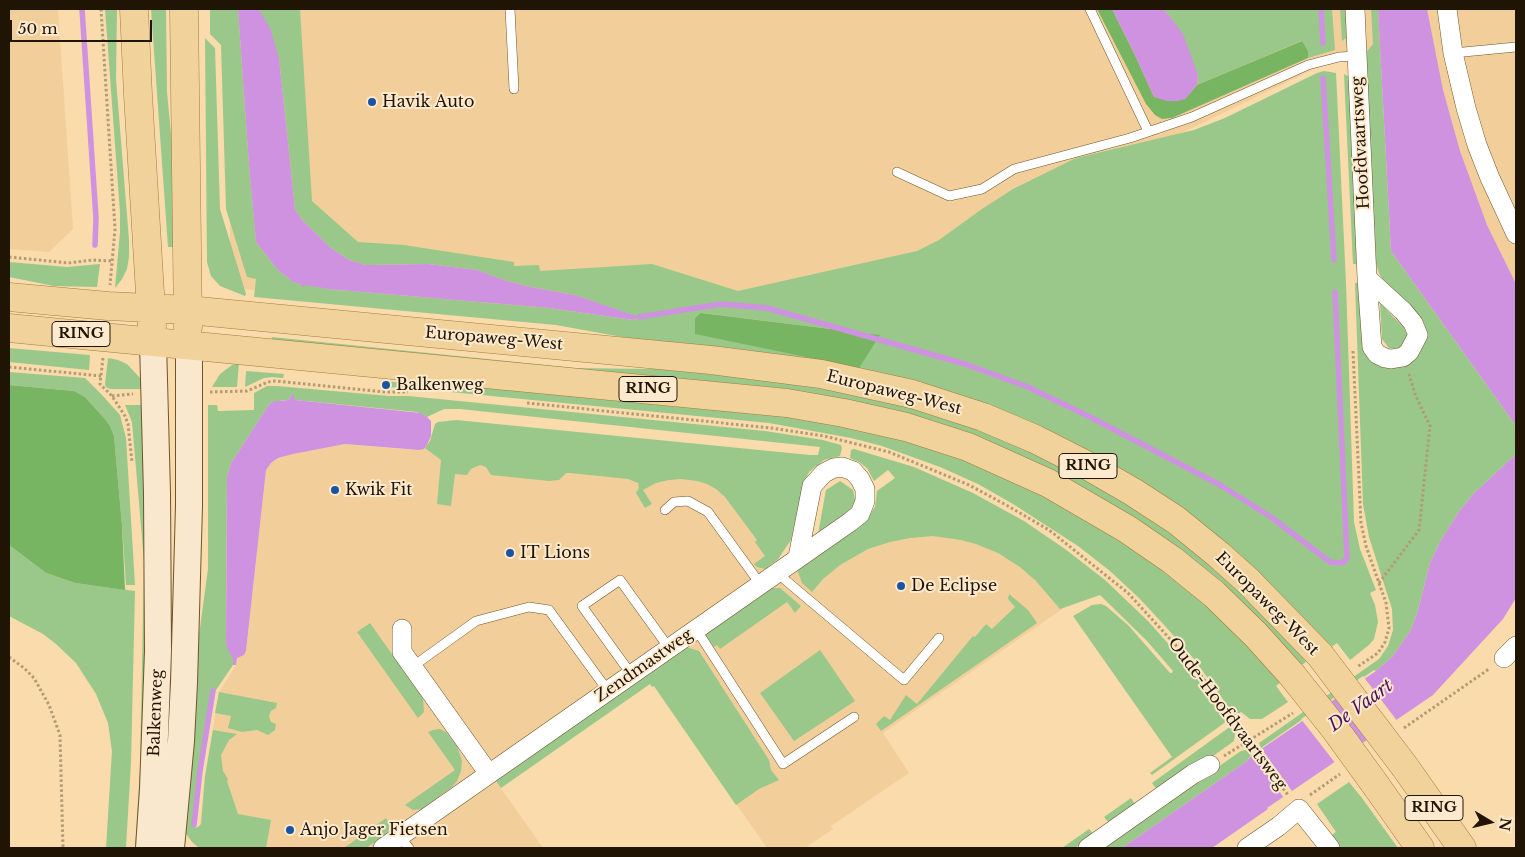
<!DOCTYPE html>
<html>
<head>
<meta charset="utf-8">
<style>
  body { margin:0 }
  #map { position:relative; width:1525px; height:857px; overflow:hidden; background:#f9dbac; font-family:"Libre Baskerville",serif }
  canvas { display:block }
  .frame { position:absolute; inset:0; border:10px solid #201504; pointer-events:none }
  .north { position:absolute; left:1465px; top:797px; width:50px; height:50px; -webkit-text-stroke:4px #fdeace; paint-order:stroke; rotate:99deg; font-size:14px; font-weight:700; line-height:20px; text-align:center; color:#201504 }
  .north::after { content:''; display:block; margin:auto; width:18px; height:22px; background:#201504; clip-path:polygon(50% 0,100% 100%,50% 72%,0 100%) }
  .scale { position:absolute; left:10px; top:20px; width:142px; height:22px; box-sizing:border-box; border:2px solid #201504; border-top:0; padding-left:6px; font-size:15px; line-height:18px; white-space:nowrap; color:#201504; -webkit-text-stroke:4px #fdeace; paint-order:stroke }
</style>
</head>
<body>
<div id="map">
<canvas width="1525" height="857"></canvas>
<div class="frame"></div>
<div class="north">N</div>
<div class="scale">50 m</div>
</div>
<script>
const c = document.querySelector('canvas').getContext('2d');
c.lineJoin = 'round';
function paint(path, color) {
  c.fillStyle = color;
  c.fill(path, 'evenodd');
}
function poly(rows) {
  const path = new Path2D();
  for (const r of rows) {
    path.moveTo(r[0], r[1]);
    for (let i = 2; i < r.length; i += 2) path.lineTo(r[i], r[i + 1]);
  }
  return path;
}
function strokePath(path, color, width, dash) {
  c.strokeStyle = color;
  c.lineWidth = width;
  c.lineCap = dash ? 'butt' : 'round';
  c.setLineDash(dash || []);
  c.stroke(path);
}
function label(font, color, halo, rows, align = 'center') {
  c.font = font + ' "Libre Baskerville",serif';
  c.lineWidth = 4;
  c.setLineDash([]);
  c.textBaseline = 'middle';
  c.strokeStyle = halo;
  c.fillStyle = color;
  for (const [text, x, y, turn = 0] of rows) {
    c.save();
    c.translate(x, y);
    c.rotate((+turn || 0) * Math.PI / 180);
    c.textAlign = isNaN(turn) ? turn : align;
    if (halo) c.strokeText(text, 0, 0);
    c.fillText(text, 0, 0);
    c.restore();
  }
}
paint(poly([
  [9,9,58,9,73,229,49,252,9,249],
  [234,9,1516,9,1516,305,1442,109,1339,57,979,231,720,325,229,288],
  [345,444,412,450,425,448,695,473,722,484,764,536,789,573,886,503,903,496,1081,596,883,733,909,773,831,826,833,829,805,848,767,848,646,675,496,781,543,848,201,848,199,838,205,776,219,692,236,665,237,658,246,651,266,470,271,463,278,458,293,454]
]), '#f2cf9a');
paint(poly([
  [105,9,117,9,116,79,129,240,129,257,127,269,122,279,115,288,120,232,120,212],
  [151,9,166,9,167,92,176,185,178,247,168,247],
  [210,9,238,9,249,165,256,242,277,269,293,282,328,289,549,308,633,320,638,317,575,295,530,287,504,280,477,270,428,264,365,265,349,260,331,248,302,220,295,209,279,58,260,11,257,9,300,9,312,201,358,242,404,245,514,262,514,266,539,265,540,271,652,264,738,291,917,251,939,240,982,209,1013,189,1076,158,1194,130,1225,118,1317,73,1324,71,1336,73,1346,283,1354,522,1360,549,1376,590,1370,593,1375,605,1378,622,1374,639,1369,645,1350,660,1337,643,1330,648,1302,616,1257,571,925,385,859,368,778,355,633,339,556,325,254,297,256,279,247,277,226,209,221,45,210,34],
  [702,313,879,335,695,318],
  [1162,9,1332,9,1335,50,1308,58,1308,51,1301,41,1197,85,1198,75,1167,13],
  [1340,9,1349,9,1348,37,1342,41],
  [1371,9,1378,9,1391,251,1516,426,1516,454,1473,494,1458,513,1440,542,1430,563,1418,610,1411,630,1392,657,1376,671,1374,670,1261,748,1259,743,1379,659,1388,646,1393,630,1392,609,1369,537,1363,504,1355,283,1359,283,1369,350,1418,352,1379,273,1374,257,1364,55,1373,44],
  [205,38,215,48,220,209,246,294,245,296,220,286,211,276,207,262],
  [1344,74,1348,76,1352,82,1357,264,1353,264],
  [9,262,67,267,100,264,97,287,54,286,9,277],
  [1380,303,1406,330,1408,338,1401,348,1394,349,1389,348,1382,339],
  [272,337,575,368,648,369,666,367,812,384,906,405,1007,440,1074,471,1147,516,1214,567,1289,640,1306,662,1299,667,986,444,271,343],
  [9,348,90,355,89,370,9,362],
  [108,358,118,360,127,364,140,378,145,389,110,389,106,387,105,384],
  [239,363,237,387,212,387,220,374,232,365],
  [246,371,284,374,283,378,272,377,264,378,245,387],
  [9,372,85,378,102,395,120,415,126,438,135,585,126,585,122,525,114,436,110,426,105,419,85,397,74,391,9,385],
  [458,381,773,412,922,443,1031,485,1146,556,1194,594,1251,648,1282,681,1276,686,1288,702,1262,719,1250,719,1241,712,1235,716,1194,659,1166,627,1139,598,1110,571,1078,546,1013,504,978,484,940,467,882,446,851,438,769,423,399,387,385,388,386,382],
  [267,386,277,386,389,396,408,396,765,431,823,440,841,445,842,448,840,456,824,460,809,472,803,484,791,540,778,559,765,569,757,567,754,564,765,556,755,542,757,540,725,497,716,489,707,484,697,481,681,479,669,480,656,483,643,490,652,504,645,508,636,493,639,488,638,483,628,479,570,473,566,473,559,480,549,481,491,475,486,467,480,465,471,469,467,475,455,474,451,506,437,504,441,460,425,448,430,441,435,424,438,422,456,420,810,455,818,455,820,447,460,409,444,409,427,417,417,412,295,400,291,395,289,400,283,400,270,403,237,454,231,463,227,477,226,643,233,657,233,665,214,693,194,828,198,827,201,824,205,776,213,730,237,734,229,740,221,755,223,771,228,779,227,781,238,814,271,820,266,848,199,848,192,842,184,831,194,672,208,569,208,405,217,405,218,411,254,410,254,393],
  [125,405,147,405,150,497,143,848,135,848,140,768,144,561,132,422],
  [854,449,914,467,973,493,1024,521,1065,549,1105,580,1148,621,1189,667,1227,721,1152,775,1150,773,1172,757,1073,616,1092,605,1101,604,1106,606,1129,626,1170,673,1172,673,1173,671,1147,641,1100,595,1060,609,1036,581,1020,567,998,553,976,544,961,540,933,536,910,538,890,542,868,549,840,565,823,579,812,592,802,583,797,569,866,520,875,507,877,491,895,478,888,470,874,481,867,468,859,462,850,458,851,450],
  [840,481,853,490,856,504,851,510,818,534,826,490],
  [9,545,46,573,75,583,135,591,131,762,126,848,106,848,112,751,108,723,96,694,76,663,56,644,43,634,9,616],
  [771,588,780,588,801,606,795,613,787,602,720,649,717,645,714,647,705,634],
  [1009,594,1028,610,1037,623,881,731,876,724,884,716,890,720,906,695,917,704,973,636,975,637,986,624,992,629,1015,607,1008,599],
  [370,623,423,698,424,712,418,718,357,632],
  [686,647,699,651,769,760,771,770,779,780,759,789,736,805,654,686,652,687,650,684,501,788,496,781],
  [820,650,855,701,794,741,760,693],
  [219,692,277,703,276,708,271,711,269,716,271,722,276,724,275,730,268,735,257,730,242,732,228,728,231,716,215,713],
  [1231,726,1235,734,1234,741,1209,759,1158,791,1152,783],
  [433,730,440,729,446,732,457,746,462,761,461,771,457,781,452,787,422,809,413,810,405,805,455,770,428,732],
  [1245,750,1252,753,1247,761,1122,848,1101,848,1241,751],
  [1349,782,1362,798,1398,848,1341,848,1332,835,1336,832,1317,804],
  [1131,798,1136,806,1110,824,1104,817],
  [386,818,390,826,387,834,366,848,344,848],
  [1089,829,1094,835,1075,848,1062,848]
]), '#99c88a');
paint(poly([
  [1097,9,1112,9,1134,53,1154,97,1185,99,1197,85,1302,41,1308,51,1308,58,1172,118,1162,119,1155,115,1146,104],
  [701,313,880,335,859,368,695,334,695,318],
  [9,385,74,391,85,397,105,419,110,426,114,436,122,525,125,590,75,583,46,573,9,545]
]), '#78b563');
paint(poly([
  [238,9,257,9,260,11,270,28,279,58,295,209,302,220,331,248,349,260,365,265,428,264,477,270,504,280,530,287,575,295,639,317,633,320,549,308,328,289,305,285,304,287,301,286,301,284,293,282,277,269,256,242,249,165],
  [1112,9,1162,9,1167,13,1183,34,1198,75,1197,85,1185,99,1178,101,1167,101,1154,97,1134,53],
  [1378,9,1427,9,1443,90,1460,151,1487,225,1516,284,1516,426,1391,251],
  [291,395,294,395,295,400,421,413,427,417,431,421,431,436,427,445,424,449,419,450,345,444,293,454,278,458,271,463,266,470,246,651,244,655,237,658,236,665,233,665,233,658,228,650,226,643,227,477,231,463,237,454,266,409,270,403,276,401,289,400],
  [1516,454,1516,598,1503,619,1433,695,1267,808,1268,809,1212,848,1122,848,1247,761,1251,756,1376,671,1392,657,1411,630,1418,610,1430,563,1440,542,1458,513,1473,494]
]), '#cf92e1');
paint(poly([
  [1363,676,1398,722,1370,741,1335,696],
  [1329,700,1364,745,1336,764,1301,719],
  [1261,748,1292,791,1284,798,1253,755]
]), '#f9dbac');
strokePath(poly([
  [82,9,96,218,95,245],
  [1321,9,1323,43],
  [1323,78,1334,260],
  [639,317,721,304,767,308,965,364,1028,387,1092,418,1222,486,1271,517,1330,562,1339,563,1344,562,1347,558,1335,292],
  [194,825,200,771,213,691]
]), '#cf92e1', 5.5);
const service = poly([
  [510,9,514,89],
  [1090,9,1148,131],
  [1453,53,1516,47],
  [897,172,949,196,982,189,1014,169,1130,138,1192,117,1308,65,1339,57,1357,56],
  [665,510,674,502,688,501,708,512,761,585],
  [777,573,904,680,939,638],
  [696,629,783,764,854,717],
  [412,667,476,621,529,607,549,610,608,691],
  [631,674,582,606,620,580,669,648],
  [400,837,409,848]
]);
const minor = poly([
  [1355,9,1367,278,1372,347,1377,354,1385,358,1391,359,1403,357,1409,352,1418,335,1413,323,1403,311,1367,278],
  [1447,9,1453,53,1466,108,1477,145,1490,178,1516,234],
  [402,629,402,652,489,774],
  [1504,658,1516,646],
  [383,848,850,522,860,514,865,501,865,489,860,479,853,471,842,467,834,468,824,473,812,486,798,557],
  [1088,848,1193,774,1210,765],
  [1247,848,1279,826,1299,809,1330,848]
]);
const secondary = poly([
  [149,848,153,789,158,651,157,493,153,342],
  [171,848,181,741,184,683,189,506,189,346]
]);
const primary = poly([
  [134,9,138,95,152,326],
  [184,9,188,327],
  [9,297,108,306,188,310,711,360,821,374,912,394,983,417,1035,439,1088,466,1133,492,1176,520,1219,555,1248,581,1320,655],
  [9,328,787,403,844,413,906,427,968,447,1048,483,1127,529,1172,560,1214,594,1256,635,1292,675],
  [1405,767,1462,848],
  [1377,787,1420,848]
]);
strokePath(service, '#70552a', 10);
strokePath(minor, '#70552a', 20);
strokePath(secondary, '#70552a', 28);
strokePath(primary, '#a37c3b', 29);
strokePath(poly([
  [101,9,115,229,110,285],
  [9,257,68,263,93,260,113,261],
  [1353,351,1361,523,1366,546,1386,603,1389,628,1385,642,1378,653,1357,667],
  [103,358,100,384,112,396,125,416,128,424,132,462],
  [9,367,101,376],
  [210,392,247,391,268,382,275,381,385,392,408,392],
  [112,396,133,394],
  [527,403,771,428,824,436,889,452,969,485,1008,506,1049,530,1128,593,1192,663,1288,795],
  [1379,583,1419,530,1430,426,1415,394,1409,374],
  [9,657,24,668,34,678,49,705,60,735,63,848],
  [1404,728,1489,669],
  [1224,756,1293,713],
  [1310,795,1340,774]
]), '#b29b75', 3, [2.5, 2.5]);
strokePath(service, '#fff', 9);
strokePath(minor, '#fff', 19);
strokePath(secondary, '#f9e8cd', 26);
strokePath(primary, '#f2d29b', 28);
const primaryBridge = poly([
  [1320,655,1405,767],
  [1292,675,1335,729,1377,787]
]);
strokePath(primaryBridge, '#a37c3b', 29, []);
strokePath(primaryBridge, '#f2d29b', 28);
for (const [x, y, r, color] of [
  [372,102,5,"#1a53a4"],
  [386,385,5,"#1a53a4"],
  [335,490,5,"#1a53a4"],
  [510,553,5,"#1a53a4"],
  [901,586,5,"#1a53a4"],
  [290,830,5,"#1a53a4"]
]) {
  const dot = new Path2D();
  dot.arc(x, y, r, 0, 2 * Math.PI);
  c.fillStyle = color;
  c.fill(dot);
  strokePath(dot, '#fdeace', 2);
}
for (const [x, y, w] of [
  [81,334,58],
  [648,389,58],
  [1088,466,58],
  [1434,808,58]
]) {
  const box = new Path2D();
  box.roundRect(x - w / 2, y - 12.5, w, 25, 4);
  c.fillStyle = '#fdeace';
  c.fill(box);
  strokePath(box, '#201504', 1);
}
label('bold 15px', '#201504', null, [
  ["RING",81,334],
  ["RING",648,389],
  ["RING",1088,466],
  ["RING",1434,808]
]);
label('16px', '#201504', '#fdeace', [
  ["Havik Auto",382,102],
  ["Balkenweg",396,385],
  ["Kwik Fit",345,490],
  ["IT Lions",520,553],
  ["De Eclipse",911,586],
  ["Anjo Jager Fietsen",300,830]
], 'left');
label('16px', '#201504', '#fdeace', [
  ["Hoofdvaartsweg",1361,143,-93],
  ["Europaweg-West",494,339,5],
  ["Europaweg-West",894,393,14],
  ["Europaweg-West",1267,604,45],
  ["Zendmastweg",644,666,-35],
  ["Balkenweg",156,713,-88],
  ["Oude-Hoofdvaartsweg",1227,714,53]
]);
label('italic 18px', '#4a1159', '#fdeace', [
  ["De Vaart",1361,706,-36]
]);
</script>
</body>
</html>
